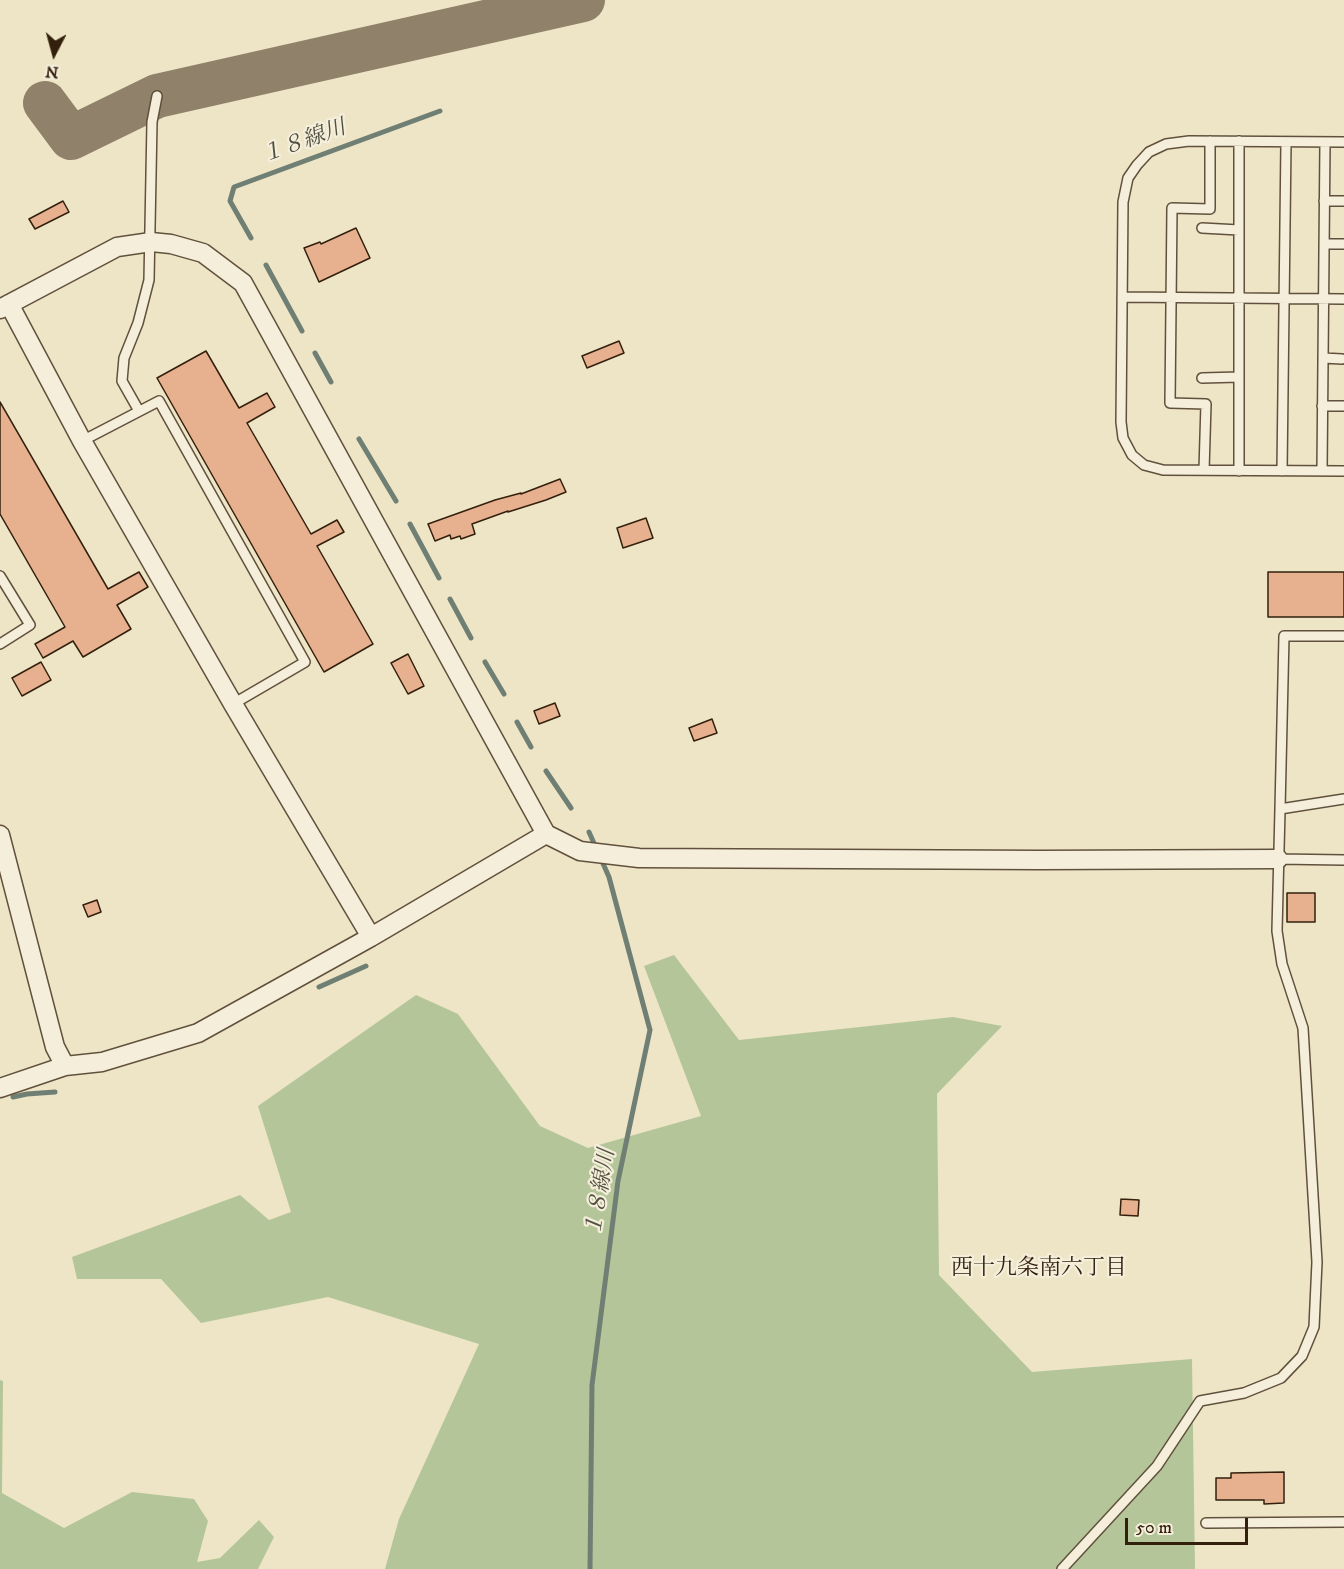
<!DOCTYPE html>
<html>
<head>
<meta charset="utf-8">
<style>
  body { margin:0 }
  #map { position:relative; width:1344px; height:1569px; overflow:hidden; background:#eee5c7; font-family:"IM FELL DW Pica",serif }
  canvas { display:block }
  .north { position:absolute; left:24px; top:24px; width:60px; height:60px; -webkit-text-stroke:4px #f4eedb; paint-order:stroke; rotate:186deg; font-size:16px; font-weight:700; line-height:24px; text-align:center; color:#32200d }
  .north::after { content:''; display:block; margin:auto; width:21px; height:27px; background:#32200d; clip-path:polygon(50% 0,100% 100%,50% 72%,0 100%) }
  .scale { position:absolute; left:1125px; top:1518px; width:123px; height:27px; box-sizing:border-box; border:3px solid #32200d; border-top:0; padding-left:8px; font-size:18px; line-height:21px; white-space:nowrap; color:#32200d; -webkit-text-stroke:4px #f4eedb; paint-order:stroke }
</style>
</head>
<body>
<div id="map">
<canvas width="1344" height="1569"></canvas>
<div class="north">N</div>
<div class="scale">50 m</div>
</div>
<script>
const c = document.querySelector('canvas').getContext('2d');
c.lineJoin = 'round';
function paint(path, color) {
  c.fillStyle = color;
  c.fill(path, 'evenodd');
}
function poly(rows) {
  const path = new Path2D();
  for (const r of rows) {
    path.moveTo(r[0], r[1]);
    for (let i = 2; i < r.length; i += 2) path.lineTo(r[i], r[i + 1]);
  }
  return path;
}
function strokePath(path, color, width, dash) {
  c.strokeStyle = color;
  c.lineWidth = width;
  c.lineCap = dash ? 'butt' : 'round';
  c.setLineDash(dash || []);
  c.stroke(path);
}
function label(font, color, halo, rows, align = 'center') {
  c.font = font + ' "IM FELL DW Pica","Noto Serif JP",serif';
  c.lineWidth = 4.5;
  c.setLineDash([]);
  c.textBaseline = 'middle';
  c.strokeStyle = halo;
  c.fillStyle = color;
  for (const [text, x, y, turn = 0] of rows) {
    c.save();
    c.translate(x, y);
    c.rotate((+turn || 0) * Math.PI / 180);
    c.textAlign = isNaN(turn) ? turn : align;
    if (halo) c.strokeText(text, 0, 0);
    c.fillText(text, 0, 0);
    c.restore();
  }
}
paint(poly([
  [674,955,739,1040,953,1017,1002,1026,937,1094,939,1275,1032,1372,1192,1359,1195,1569,385,1569,399,1519,479,1344,328,1297,201,1323,161,1279,77,1279,72,1257,240,1195,269,1220,291,1212,258,1106,416,995,458,1014,540,1126,588,1148,701,1116,644,966],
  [0,1380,3,1381,2,1493,64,1528,132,1492,194,1499,208,1521,197,1562,220,1558,259,1520,274,1537,258,1569,0,1569]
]), '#b4c699');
strokePath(poly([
  [251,238,230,201,234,187,440,111],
  [266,265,302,331],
  [315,353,331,382],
  [359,439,396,501],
  [410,524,439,578],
  [450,599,471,638],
  [485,662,504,694],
  [517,722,531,747],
  [546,771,571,808],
  [589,832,597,850],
  [319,987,366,966],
  [13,1097,27,1094,55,1092],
  [590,1569,592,1385,618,1181,650,1030,609,877,601,859]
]), '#707f73', 5);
strokePath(poly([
  [45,103,71,138,157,96,583,0]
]), '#90826a', 44);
const building = poly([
  [63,201,69,212,35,229,29,219,63,201],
  [356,228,370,258,319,282,304,248,320,242,321,244,356,228],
  [619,341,624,353,587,368,582,356,619,341],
  [206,351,239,408,267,393,275,407,247,423,311,534,337,520,344,532,317,546,373,644,324,672,157,378,206,351],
  [0,402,108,589,139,572,148,587,117,605,131,629,83,657,73,641,43,658,35,644,65,627,0,514,0,402],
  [560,479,566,492,546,500,508,512,508,511,472,524,475,534,461,539,460,536,451,539,450,535,435,541,428,524,495,500,521,493,521,494,560,479],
  [646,518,653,538,623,548,617,528,646,518],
  [1268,572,1344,572,1344,617,1268,617,1268,572],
  [408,654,424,686,408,694,391,663,408,654],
  [41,662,51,680,22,696,12,678,41,662],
  [555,703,560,716,539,724,534,711,555,703],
  [712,719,717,733,694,741,689,728,712,719],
  [1287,893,1315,893,1315,922,1287,922,1287,893],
  [97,900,101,912,88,917,83,905,97,900],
  [1121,1199,1139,1200,1138,1216,1120,1215,1121,1199],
  [1284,1472,1284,1503,1264,1504,1264,1500,1216,1500,1216,1478,1231,1478,1231,1473,1284,1472]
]);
paint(building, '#e7b08e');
strokePath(building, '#32200d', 1.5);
const service = poly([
  [1344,142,1189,141,1166,144,1149,152,1137,165,1128,178,1123,202,1121,422,1123,438,1132,455,1144,465,1163,470,1344,471],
  [1324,201,1344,201],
  [1202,228,1239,230],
  [1324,244,1343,244],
  [1122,297,1344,299],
  [1323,358,1342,359],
  [1202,378,1239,377],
  [1322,406,1344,406],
  [139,411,122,381,124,358,138,323,149,280,152,122,157,96],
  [82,441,159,401,305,662,233,704],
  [1204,470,1206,404,1170,403,1172,208,1210,209,1210,141],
  [1239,471,1239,141],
  [1282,471,1286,142],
  [1322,471,1325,142],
  [0,576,30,625,0,644],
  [1280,809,1284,636,1344,636],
  [1278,859,1344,860],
  [1206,1523,1344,1522],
  [1062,1569,1157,1466,1200,1401,1244,1393,1281,1378,1302,1356,1314,1327,1317,1262,1303,1028,1282,964,1277,931,1280,809,1344,799]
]);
const minor = poly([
  [9,304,82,441,233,704,371,937],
  [0,309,117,247,151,242,171,244,203,253,243,283,546,834,580,851,639,858,1040,860,1278,859],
  [0,835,55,1047,65,1066],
  [0,1088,65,1066,102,1062,198,1033,371,937,546,834]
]);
strokePath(service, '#61513c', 12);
strokePath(minor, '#61513c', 21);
strokePath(service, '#f4eedb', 9);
strokePath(minor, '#f4eedb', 18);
label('italic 22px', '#515040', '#f4eedb', [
  ["１８線川",304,143,-20],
  ["１８線川",602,1193,-81]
]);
label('22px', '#32200d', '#f4eedb', [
  ["西十九条南六丁目",1039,1269]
]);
</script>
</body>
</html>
